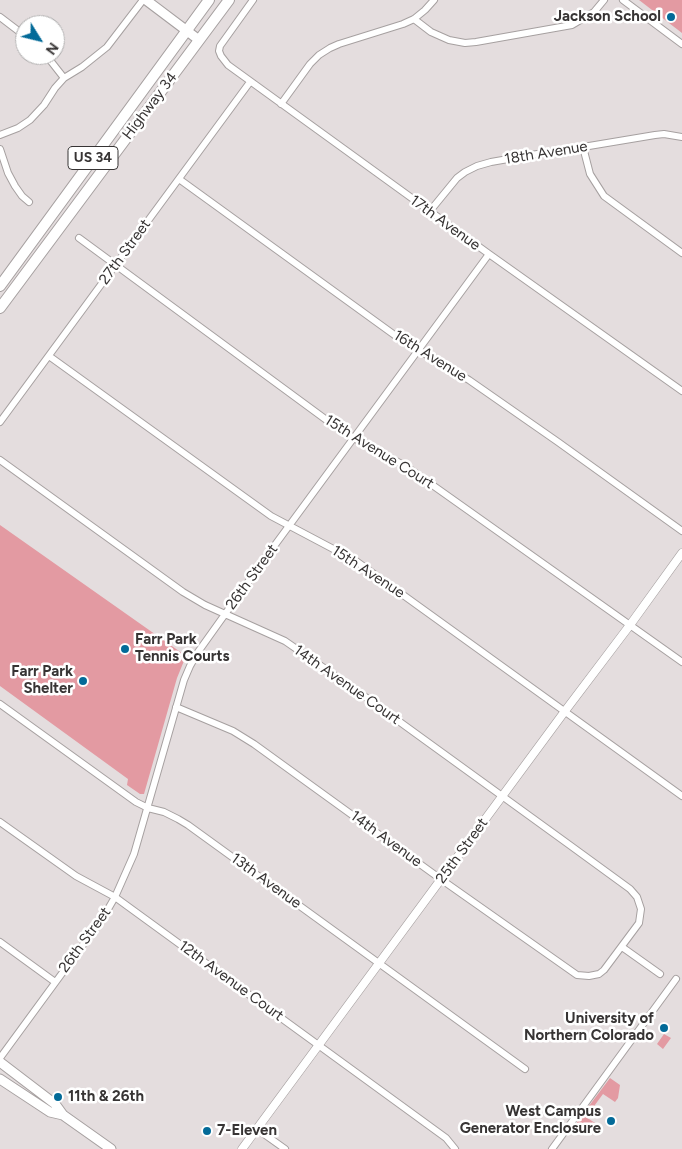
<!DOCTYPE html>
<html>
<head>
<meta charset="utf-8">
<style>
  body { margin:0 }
  #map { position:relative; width:682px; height:1149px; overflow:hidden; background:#e4ddde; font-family:Figtree,sans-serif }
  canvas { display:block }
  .north { position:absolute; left:15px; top:15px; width:50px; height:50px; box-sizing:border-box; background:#fff; border:1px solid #afaeae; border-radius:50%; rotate:126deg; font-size:14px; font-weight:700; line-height:20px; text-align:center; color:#373434 }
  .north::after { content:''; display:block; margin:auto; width:18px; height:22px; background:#036a98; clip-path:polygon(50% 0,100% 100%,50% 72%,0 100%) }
</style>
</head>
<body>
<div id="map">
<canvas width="682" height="1149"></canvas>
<div class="north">N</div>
</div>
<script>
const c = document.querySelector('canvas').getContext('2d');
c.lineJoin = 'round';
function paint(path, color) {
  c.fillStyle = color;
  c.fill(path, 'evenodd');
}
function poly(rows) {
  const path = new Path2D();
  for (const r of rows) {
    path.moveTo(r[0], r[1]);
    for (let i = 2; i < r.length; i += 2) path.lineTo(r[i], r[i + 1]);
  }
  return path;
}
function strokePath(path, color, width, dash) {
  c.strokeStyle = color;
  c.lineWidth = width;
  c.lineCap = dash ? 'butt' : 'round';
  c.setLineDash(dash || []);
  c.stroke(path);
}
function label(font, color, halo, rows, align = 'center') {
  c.font = font + ' Figtree,sans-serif';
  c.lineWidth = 5;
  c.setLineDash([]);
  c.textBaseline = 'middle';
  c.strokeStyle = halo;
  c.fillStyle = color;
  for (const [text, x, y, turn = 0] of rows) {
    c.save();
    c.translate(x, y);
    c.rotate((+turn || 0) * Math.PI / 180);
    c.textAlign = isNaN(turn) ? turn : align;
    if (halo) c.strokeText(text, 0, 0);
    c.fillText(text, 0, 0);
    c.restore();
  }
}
paint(poly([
  [639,0,682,0,682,33],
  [0,525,186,656,177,678,144,794,140,794,127,785,128,779,0,686],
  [664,1034,671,1038,663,1049,657,1044],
  [610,1078,620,1085,618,1098,615,1102,603,1094,586,1117,598,1125,586,1130,577,1124,577,1122]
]), '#e39aa2');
const minor = poly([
  [253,0,220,46,219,51,221,56,228,65,489,254,682,391],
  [623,0,682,44],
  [0,17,25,36],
  [414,19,431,32,449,40,465,43,476,42,572,25,594,12,604,0],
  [46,55,64,78],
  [281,104,310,64,319,55,330,48,339,44,403,24,414,19,425,10,434,0],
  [0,135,18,128,30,120,44,105,55,88,64,78,82,67,107,47,143,0],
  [583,147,590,174,604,196,682,253],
  [0,149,8,173,15,186,22,196,29,202],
  [179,179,400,339,469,380,558,442,682,531],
  [430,211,457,178,465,172,477,166,491,162,531,155,583,147,655,135,664,134,682,137],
  [79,238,336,427,354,438,407,467,682,662],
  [49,356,271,516,356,561,682,796],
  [0,422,250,82],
  [0,460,183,592,205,605,285,641,353,688,571,846,630,889,637,897,641,909,639,923,604,970,599,974,589,976,577,975,442,880,254,744,233,731,176,707],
  [0,704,136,802,148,808,164,812,178,819,188,825,525,1069],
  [0,822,76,876,115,897,446,1138,455,1149],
  [0,942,55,982],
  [622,947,660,974],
  [0,1058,104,916,115,897,134,854,184,680,190,666,198,652,258,568,489,254],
  [257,1129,285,1149],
  [552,1149,676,979]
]);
const tertiary = poly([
  [242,1149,565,711,630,625,682,553]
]);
const secondary = poly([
  [146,0,199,40],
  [0,1062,55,1104,63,1115,111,1149],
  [0,1079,50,1112,63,1115]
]);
const trunk = poly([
  [0,286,209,0],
  [0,308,229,0]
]);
strokePath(minor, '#a6a0a0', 8);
strokePath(tertiary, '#a6a0a0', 9);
strokePath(secondary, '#a6a0a0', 11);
strokePath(trunk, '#a6a0a0', 12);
strokePath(minor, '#fff', 6);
strokePath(tertiary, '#fff', 8);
strokePath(secondary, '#fff', 9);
strokePath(trunk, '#fff', 10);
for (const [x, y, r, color] of [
  [671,17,5,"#036a98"],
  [125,649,5,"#036a98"],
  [83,681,5,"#036a98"],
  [664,1028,5,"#036a98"],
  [58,1097,5,"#036a98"],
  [611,1121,5,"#036a98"],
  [207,1131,5,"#036a98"]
]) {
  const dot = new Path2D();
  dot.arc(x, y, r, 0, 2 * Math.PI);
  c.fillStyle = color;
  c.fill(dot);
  strokePath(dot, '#fff', 2);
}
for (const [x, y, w] of [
  [93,158,50]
]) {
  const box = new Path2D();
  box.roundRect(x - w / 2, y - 11.5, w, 23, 4);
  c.fillStyle = '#fff';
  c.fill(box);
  strokePath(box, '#373434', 1);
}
label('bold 14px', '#373434', null, [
  ["US 34",93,158]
]);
label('bold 15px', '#373434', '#fff', [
  ["Jackson School",661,17],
  ["Farr Park",135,640,"left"],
  ["Tennis Courts",135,657,"left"],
  ["Farr Park",73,672],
  ["Shelter",73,689],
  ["University of",654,1019],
  ["Northern Colorado",654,1036],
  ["11th & 26th",68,1097,"left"],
  ["West Campus",601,1112],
  ["Generator Enclosure",601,1129],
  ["7-Eleven",217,1131,"left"]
], 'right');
label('15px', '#373434', '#fff', [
  ["Highway 34",150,106,-53],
  ["18th Avenue",546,153,-9],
  ["17th Avenue",445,223,36],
  ["27th Street",125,252,-54],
  ["16th Avenue",430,356,32],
  ["15th Avenue Court",379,452,32],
  ["15th Avenue",368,572,33],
  ["26th Street",252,577,-54],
  ["14th Avenue Court",347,685,35],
  ["14th Avenue",386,839,36],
  ["25th Street",462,851,-54],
  ["13th Avenue",266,881,36],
  ["26th Street",85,940,-54],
  ["12th Avenue Court",231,981,36]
]);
</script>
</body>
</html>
